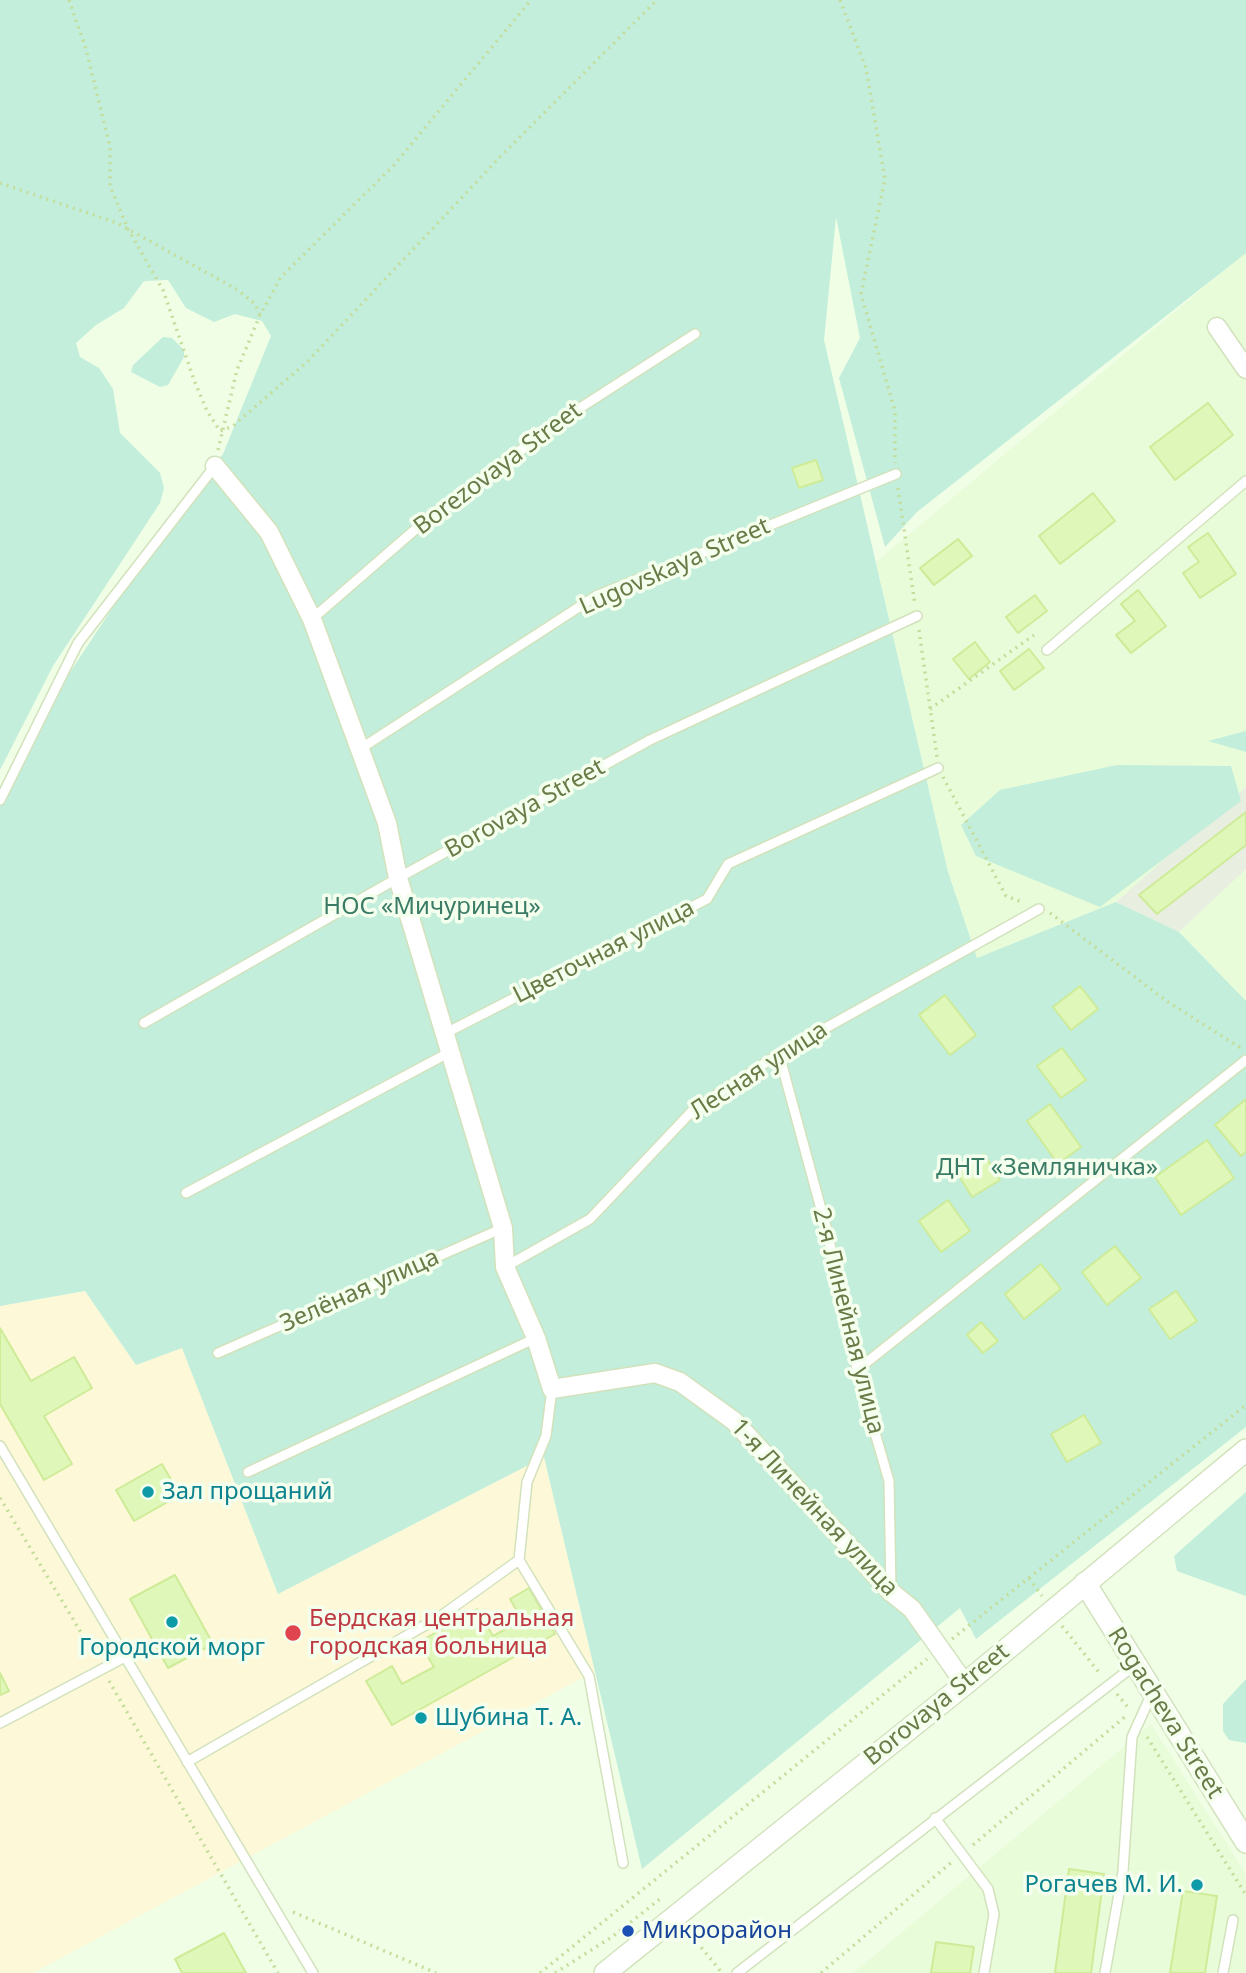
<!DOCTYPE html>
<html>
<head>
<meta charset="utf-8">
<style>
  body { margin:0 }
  canvas { display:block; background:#f0fee5 }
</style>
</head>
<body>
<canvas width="1246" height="1973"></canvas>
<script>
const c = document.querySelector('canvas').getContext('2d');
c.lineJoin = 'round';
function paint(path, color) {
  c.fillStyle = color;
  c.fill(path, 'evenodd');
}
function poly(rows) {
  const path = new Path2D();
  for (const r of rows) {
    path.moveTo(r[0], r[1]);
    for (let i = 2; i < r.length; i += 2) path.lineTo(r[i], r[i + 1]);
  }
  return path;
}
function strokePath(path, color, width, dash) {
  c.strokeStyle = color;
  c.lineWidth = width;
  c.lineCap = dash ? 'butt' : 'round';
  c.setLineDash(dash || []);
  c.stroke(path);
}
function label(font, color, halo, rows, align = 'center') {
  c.font = font + ' "Noto Sans",sans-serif';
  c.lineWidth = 7;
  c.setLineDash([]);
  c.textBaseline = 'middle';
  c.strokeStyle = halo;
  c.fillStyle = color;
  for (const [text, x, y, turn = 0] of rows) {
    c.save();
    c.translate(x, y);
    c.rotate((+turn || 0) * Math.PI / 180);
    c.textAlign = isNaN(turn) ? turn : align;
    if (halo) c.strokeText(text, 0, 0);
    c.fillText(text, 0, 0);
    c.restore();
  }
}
paint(poly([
  [1246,199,1246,787,1116,902,977,959,948,872,876,562,1234,262],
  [1246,869,1246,1001,1179,932],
  [1151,1724,1246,1874,1246,1973,853,1973]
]), '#e9fcd9');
paint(poly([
  [1246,787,1246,869,1179,932,1116,902]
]), '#e8eee0');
paint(poly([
  [85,1291,136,1365,182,1347,278,1594,544,1457,595,1671,33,1973,0,1973,0,1306]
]), '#fdf8d7');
paint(poly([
  [0,0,1246,0,1246,253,917,512,885,547,839,378,860,338,836,217,824,340,948,872,977,958,1116,902,1179,932,1246,1001,1246,1427,976,1639,960,1608,642,1869,544,1457,278,1594,182,1348,136,1365,85,1291,0,1306,0,796,59,689,125,589,223,454,271,336,262,321,235,314,214,322,186,308,168,280,144,281,124,308,96,325,76,343,80,357,99,368,113,389,120,433,160,473,164,488,160,503,53,666,0,770],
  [163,337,172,338,184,350,184,357,168,385,160,387,131,372,133,365],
  [1246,731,1246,752,1208,741],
  [1117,765,1231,766,1241,801,1100,907,976,856,961,825,1000,790],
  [1246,1492,1246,1596,1177,1571,1174,1556],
  [1246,1679,1246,1743,1229,1740,1223,1731,1223,1704]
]), '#c2eedb');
const building = poly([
  [1208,403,1233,435,1175,480,1150,447,1208,403],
  [816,460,823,480,799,488,792,468,816,460],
  [1093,493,1115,521,1060,564,1039,536,1093,493],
  [1208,533,1236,574,1200,598,1183,573,1199,562,1188,547,1208,533],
  [958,539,972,556,934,585,920,568,958,539],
  [1138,590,1166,626,1131,653,1116,635,1135,621,1121,604,1138,590],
  [1035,595,1047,611,1018,633,1006,617,1035,595],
  [975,642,990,662,969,679,953,659,975,642],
  [1029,649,1044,668,1014,690,1000,671,1029,649],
  [1246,812,1246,845,1157,914,1139,895,1246,812],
  [1080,986,1098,1009,1071,1030,1053,1007,1080,986],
  [945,995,976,1035,950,1055,919,1015,945,995],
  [1062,1048,1086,1080,1061,1098,1037,1066,1062,1048],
  [1246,1099,1246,1152,1241,1156,1215,1125,1246,1099],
  [1050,1104,1081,1147,1058,1164,1027,1121,1050,1104],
  [1207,1140,1234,1178,1181,1215,1155,1177,1207,1140],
  [984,1154,1000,1180,972,1197,956,1171,984,1154],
  [948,1200,970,1231,941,1252,919,1221,948,1200],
  [1115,1246,1141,1278,1107,1305,1082,1272,1115,1246],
  [1041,1264,1061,1289,1024,1319,1005,1294,1041,1264],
  [1176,1291,1197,1321,1170,1339,1149,1309,1176,1291],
  [981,1322,998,1341,983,1353,967,1335,981,1322],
  [0,1328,31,1381,74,1357,92,1388,44,1416,72,1464,44,1480,0,1404,0,1328],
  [1084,1415,1101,1443,1067,1462,1051,1434,1084,1415],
  [162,1464,180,1495,134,1521,116,1490,162,1464],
  [175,1575,213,1644,168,1668,130,1599,175,1575],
  [529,1588,555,1634,392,1725,366,1681,392,1666,402,1684,434,1667,419,1642,477,1609,493,1636,522,1620,510,1599,529,1588],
  [0,1673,9,1691,0,1695,0,1673],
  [1069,1869,1104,1874,1091,1973,1055,1973,1069,1869],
  [1183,1891,1217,1896,1205,1973,1170,1973,1183,1891],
  [224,1933,246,1973,182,1973,175,1959,224,1933],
  [936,1942,974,1947,970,1973,931,1973,936,1942]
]);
paint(building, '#e0f7ba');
strokePath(building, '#ceeb98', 2);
const service = poly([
  [312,619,432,515,569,415,695,334],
  [1047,650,1246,481],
  [360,749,596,596,896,474],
  [0,800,78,643,215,466],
  [144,1023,398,878,650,740,917,616],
  [446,1033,707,899,728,864,938,768],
  [779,1054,827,1231,859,1378,889,1481,891,1590],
  [186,1193,450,1052],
  [505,1267,590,1219,693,1110,779,1054,1039,909],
  [218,1353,503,1228],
  [857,1370,1246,1060],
  [0,1446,313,1973],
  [248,1472,536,1338],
  [519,1560,527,1482,546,1436,552,1389],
  [0,1723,125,1657],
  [187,1762,441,1616,519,1560,589,1676,623,1863],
  [935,1818,988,1889,994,1914,984,1973],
  [737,1973,1135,1665],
  [1105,1973,1123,1871,1132,1737,1152,1693],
  [1223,1973,1233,1920]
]);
const minor = poly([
  [1217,327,1246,369],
  [215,466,269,532,312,619,387,823,398,878,503,1228,505,1267,536,1338,552,1389,655,1373,680,1382,734,1421,891,1592,912,1609,965,1684]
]);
const tertiary = poly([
  [1085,1583,1246,1842],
  [605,1973,965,1684,1246,1450]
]);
strokePath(service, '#d2e2bc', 12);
strokePath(minor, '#d2e2bc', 21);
strokePath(tertiary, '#d2e2bc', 24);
strokePath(poly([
  [69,0,86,49,110,147,110,186,128,229,163,290,194,380,207,411,220,431,233,426,307,362,500,157,657,0],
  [840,0,866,68,885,179,861,294,895,411,895,463],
  [0,183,117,223,238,290,255,304,260,315],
  [218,450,237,370,260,315,281,277,394,165,531,0],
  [898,488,915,605],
  [919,630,937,757],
  [930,709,1034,635],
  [943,777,1006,896,1024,903],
  [1050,913,1168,1002,1241,1048],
  [0,1498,97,1659],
  [1029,1578,1042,1596],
  [1062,1626,1101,1675],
  [952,1639,1246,1405],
  [109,1681,278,1973],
  [1117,1694,1130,1710],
  [1147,1737,1246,1895],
  [973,1845,1127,1715],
  [293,1912,436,1973],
  [688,1931,722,1973],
  [540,1973,927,1659],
  [555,1973,612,1937,660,1899,662,1902],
  [821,1973,953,1861]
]), '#c5dd9c', 3.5, [2, 5]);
strokePath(service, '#fff', 9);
strokePath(minor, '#fff', 18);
strokePath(tertiary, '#fff', 21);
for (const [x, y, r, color] of [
  [148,1492,7,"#0f9aa8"],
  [172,1622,7,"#0f9aa8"],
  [293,1633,9,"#e0444e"],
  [421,1718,7,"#0f9aa8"],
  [1197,1885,7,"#0f9aa8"],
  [628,1931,7,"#1a4fb4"]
]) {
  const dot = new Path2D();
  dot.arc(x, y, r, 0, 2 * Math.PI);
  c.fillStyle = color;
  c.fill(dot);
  strokePath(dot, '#f5ffee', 2.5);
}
label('24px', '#6a7b47', '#f5ffee', [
  ["Borezovaya Street",498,469,-37],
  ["Lugovskaya Street",675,567,-24],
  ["Borovaya Street",525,809,-29],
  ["Цветочная улица",604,952,-27],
  ["Лесная улица",759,1071,-33],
  ["Зелёная улица",360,1291,-24],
  ["2-я Линейная улица",848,1321,76],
  ["1-я Линейная улица",814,1508,47],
  ["Borovaya Street",937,1705,-39],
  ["Rogacheva Street",1165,1713,58]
]);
label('24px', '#3b7c67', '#f5ffee', [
  ["НОС «Мичуринец»",432,907],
  ["ДНТ «Земляничка»",1047,1168]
]);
label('24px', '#0d838f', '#f5ffee', [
  ["Зал прощаний",162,1492],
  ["Городской морг",172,1648,"center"],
  ["Шубина Т. А.",435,1718],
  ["Рогачев М. И.",1183,1885,"right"]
], 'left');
label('24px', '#be3a42', '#f5ffee', [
  ["Бердская центральная",309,1619],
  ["городская больница",309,1647]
], 'left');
label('24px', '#164399', '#f5ffee', [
  ["Микрорайон",642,1931]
], 'left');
</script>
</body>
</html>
